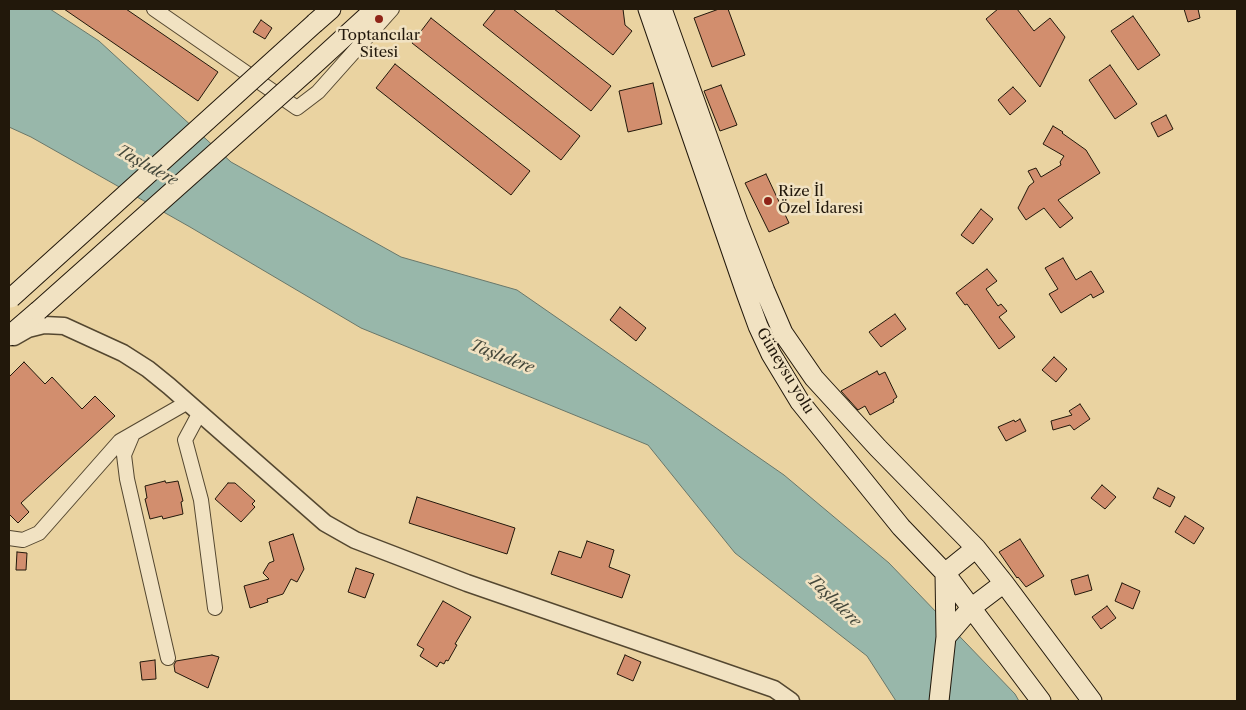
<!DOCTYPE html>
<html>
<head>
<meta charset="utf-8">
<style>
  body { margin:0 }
  #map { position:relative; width:1246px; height:710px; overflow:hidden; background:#ead3a1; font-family:"Libre Caslon Text",serif }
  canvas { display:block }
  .frame { position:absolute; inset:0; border:10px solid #22180b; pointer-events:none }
</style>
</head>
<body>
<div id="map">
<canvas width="1246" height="710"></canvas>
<div class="frame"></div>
</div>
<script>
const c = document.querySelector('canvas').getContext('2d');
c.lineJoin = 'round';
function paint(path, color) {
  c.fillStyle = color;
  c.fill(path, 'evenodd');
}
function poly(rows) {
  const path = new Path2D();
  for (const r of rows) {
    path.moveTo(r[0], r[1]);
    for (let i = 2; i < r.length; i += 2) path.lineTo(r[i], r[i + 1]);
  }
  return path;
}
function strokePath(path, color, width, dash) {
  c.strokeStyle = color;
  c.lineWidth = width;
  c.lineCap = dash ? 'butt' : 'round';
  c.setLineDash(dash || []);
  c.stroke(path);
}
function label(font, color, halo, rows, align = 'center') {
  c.font = font + ' "Libre Caslon Text",serif';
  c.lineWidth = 5;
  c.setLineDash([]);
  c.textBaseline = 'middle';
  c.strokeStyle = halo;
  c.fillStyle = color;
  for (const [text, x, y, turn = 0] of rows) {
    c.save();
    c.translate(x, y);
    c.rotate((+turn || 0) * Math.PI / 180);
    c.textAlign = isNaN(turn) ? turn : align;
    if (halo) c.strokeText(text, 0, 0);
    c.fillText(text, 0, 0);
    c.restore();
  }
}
const water = poly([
  [9,9,50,9,99,41,231,162,401,257,517,290,784,475,889,563,1015,694,1019,701,896,701,867,656,735,553,648,445,361,328,190,227,31,137,9,127,9,9]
]);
paint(water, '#98b7aa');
strokePath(water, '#69776a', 1);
const building = poly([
  [64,9,126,9,218,72,198,101,64,9],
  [496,9,513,9,611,86,591,111,483,25,496,9],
  [554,9,623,9,625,25,632,31,613,55,554,9],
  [719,9,728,9,745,55,712,67,694,18,719,9],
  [998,9,1017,9,1034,31,1050,18,1065,37,1040,87,986,19,998,9],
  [1184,9,1198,9,1200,18,1188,22,1184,9],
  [1133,16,1160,55,1138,70,1111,31,1133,16],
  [431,18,580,136,561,160,412,43,431,18],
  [261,20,272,28,265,39,253,32,261,20],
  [395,64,530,171,511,195,376,88,395,64],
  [1110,65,1137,104,1115,119,1089,80,1110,65],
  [653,83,662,124,628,132,619,91,653,83],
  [721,85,737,125,720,131,704,91,721,85],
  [1013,87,1026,101,1010,115,998,100,1013,87],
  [1166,115,1173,129,1158,137,1151,123,1166,115],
  [1053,126,1063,132,1062,133,1086,150,1100,173,1058,200,1073,218,1060,228,1044,208,1026,220,1018,208,1029,186,1034,182,1028,171,1036,168,1041,177,1061,165,1060,162,1064,156,1043,144,1053,126],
  [766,174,789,223,769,232,745,183,766,174],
  [981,209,993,219,973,244,961,235,981,209],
  [1063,258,1076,280,1091,271,1104,292,1093,298,1091,294,1061,313,1049,294,1058,289,1045,268,1063,258],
  [987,269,997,281,986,289,998,306,1001,304,1007,311,999,317,1015,337,999,349,967,304,965,305,956,293,987,269],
  [620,307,646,328,636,341,610,320,620,307],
  [895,314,906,329,881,347,869,332,895,314],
  [1054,357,1067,369,1056,382,1042,370,1054,357],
  [24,362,45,384,52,377,82,409,95,396,115,416,21,503,29,512,18,523,9,514,9,377,24,362],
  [877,371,879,375,885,372,897,397,893,400,894,402,870,415,865,406,858,410,841,391,877,371],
  [1080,404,1090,419,1074,430,1070,425,1053,430,1051,421,1072,415,1069,411,1080,404],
  [1020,419,1026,431,1006,441,998,427,1014,420,1015,422,1020,419],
  [165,481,166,483,178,481,183,501,181,502,183,514,163,519,162,516,150,519,145,499,147,498,145,486,165,481],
  [228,483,235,483,255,501,252,504,255,507,241,522,215,499,228,483],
  [1102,485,1116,497,1105,509,1091,498,1102,485],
  [1158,488,1175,497,1170,507,1153,498,1158,488],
  [417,497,515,528,507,554,409,523,417,497],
  [1185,516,1204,528,1194,544,1175,532,1185,516],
  [293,534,304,569,297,582,291,579,283,594,267,599,268,602,250,608,244,586,269,579,263,573,269,563,274,561,269,542,293,534],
  [1020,539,1044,576,1026,587,1018,577,1017,578,999,552,1020,539],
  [587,541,614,550,609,567,630,575,622,598,551,574,559,551,581,558,587,541],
  [17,552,27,553,26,570,16,570,17,552],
  [356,568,374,574,365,598,348,592,356,568],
  [1088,575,1092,590,1075,595,1071,580,1088,575],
  [1122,583,1140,591,1133,609,1115,601,1122,583],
  [443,601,471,617,455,644,457,645,448,661,446,660,444,664,440,662,437,667,420,656,424,649,417,645,443,601],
  [1107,606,1116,618,1101,629,1092,617,1107,606],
  [212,655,219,657,208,688,175,672,174,665,176,661,212,655],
  [625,655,641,662,633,681,617,674,625,655],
  [155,660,156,679,142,680,140,662,155,660]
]);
paint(building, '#d28e6e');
strokePath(building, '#22180b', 1);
const minor = poly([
  [154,9,297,108,318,92,392,9],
  [199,414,185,440,201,500,215,608],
  [132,436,124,455,127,479,168,658],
  [9,538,23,540,39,533,120,441,188,402]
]);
const tertiary = poly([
  [14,337,28,329,44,325,64,326,123,353,148,369,169,386,325,523,355,540,467,583,774,689,791,701]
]);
const secondary = poly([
  [648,9,746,293,758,326,771,354,800,402,901,527,945,573,1041,701],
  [662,9,738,222,765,291,783,333,814,378,878,448,976,548,1004,583,1092,701],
  [315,23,331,9],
  [305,73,375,9],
  [9,336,38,311],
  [946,637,971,608,1004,583],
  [939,701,946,637,945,573,976,548]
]);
strokePath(minor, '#544730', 16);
strokePath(tertiary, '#544730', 19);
strokePath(secondary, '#22180b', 21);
strokePath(minor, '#f1e2c2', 14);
strokePath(tertiary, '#f1e2c2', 16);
strokePath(secondary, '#f1e2c2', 19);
const secondaryBridge = poly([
  [11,298,315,23],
  [38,311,305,73]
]);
strokePath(secondaryBridge, '#22180b', 21, []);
strokePath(secondaryBridge, '#f1e2c2', 19);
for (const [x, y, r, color] of [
  [379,19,5,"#8f2418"],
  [768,201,5,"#8f2418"]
]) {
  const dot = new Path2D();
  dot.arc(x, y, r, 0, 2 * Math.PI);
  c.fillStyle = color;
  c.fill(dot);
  strokePath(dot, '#f1e2c2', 2);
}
label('15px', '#22180b', '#f1e2c2', [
  ["Toptancılar",379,36],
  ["Sitesi",379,53],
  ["Rize İl",778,192,"left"],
  ["Özel İdaresi",778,209,"left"]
]);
label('15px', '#22180b', '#f1e2c2', [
  ["Güneysu yolu",785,371,59]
]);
label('italic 16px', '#45483b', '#f1e2c2', [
  ["Taşlıdere",147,166,29],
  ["Taşlıdere",502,357,21],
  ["Taşlıdere",834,601,44]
]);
</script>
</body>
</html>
